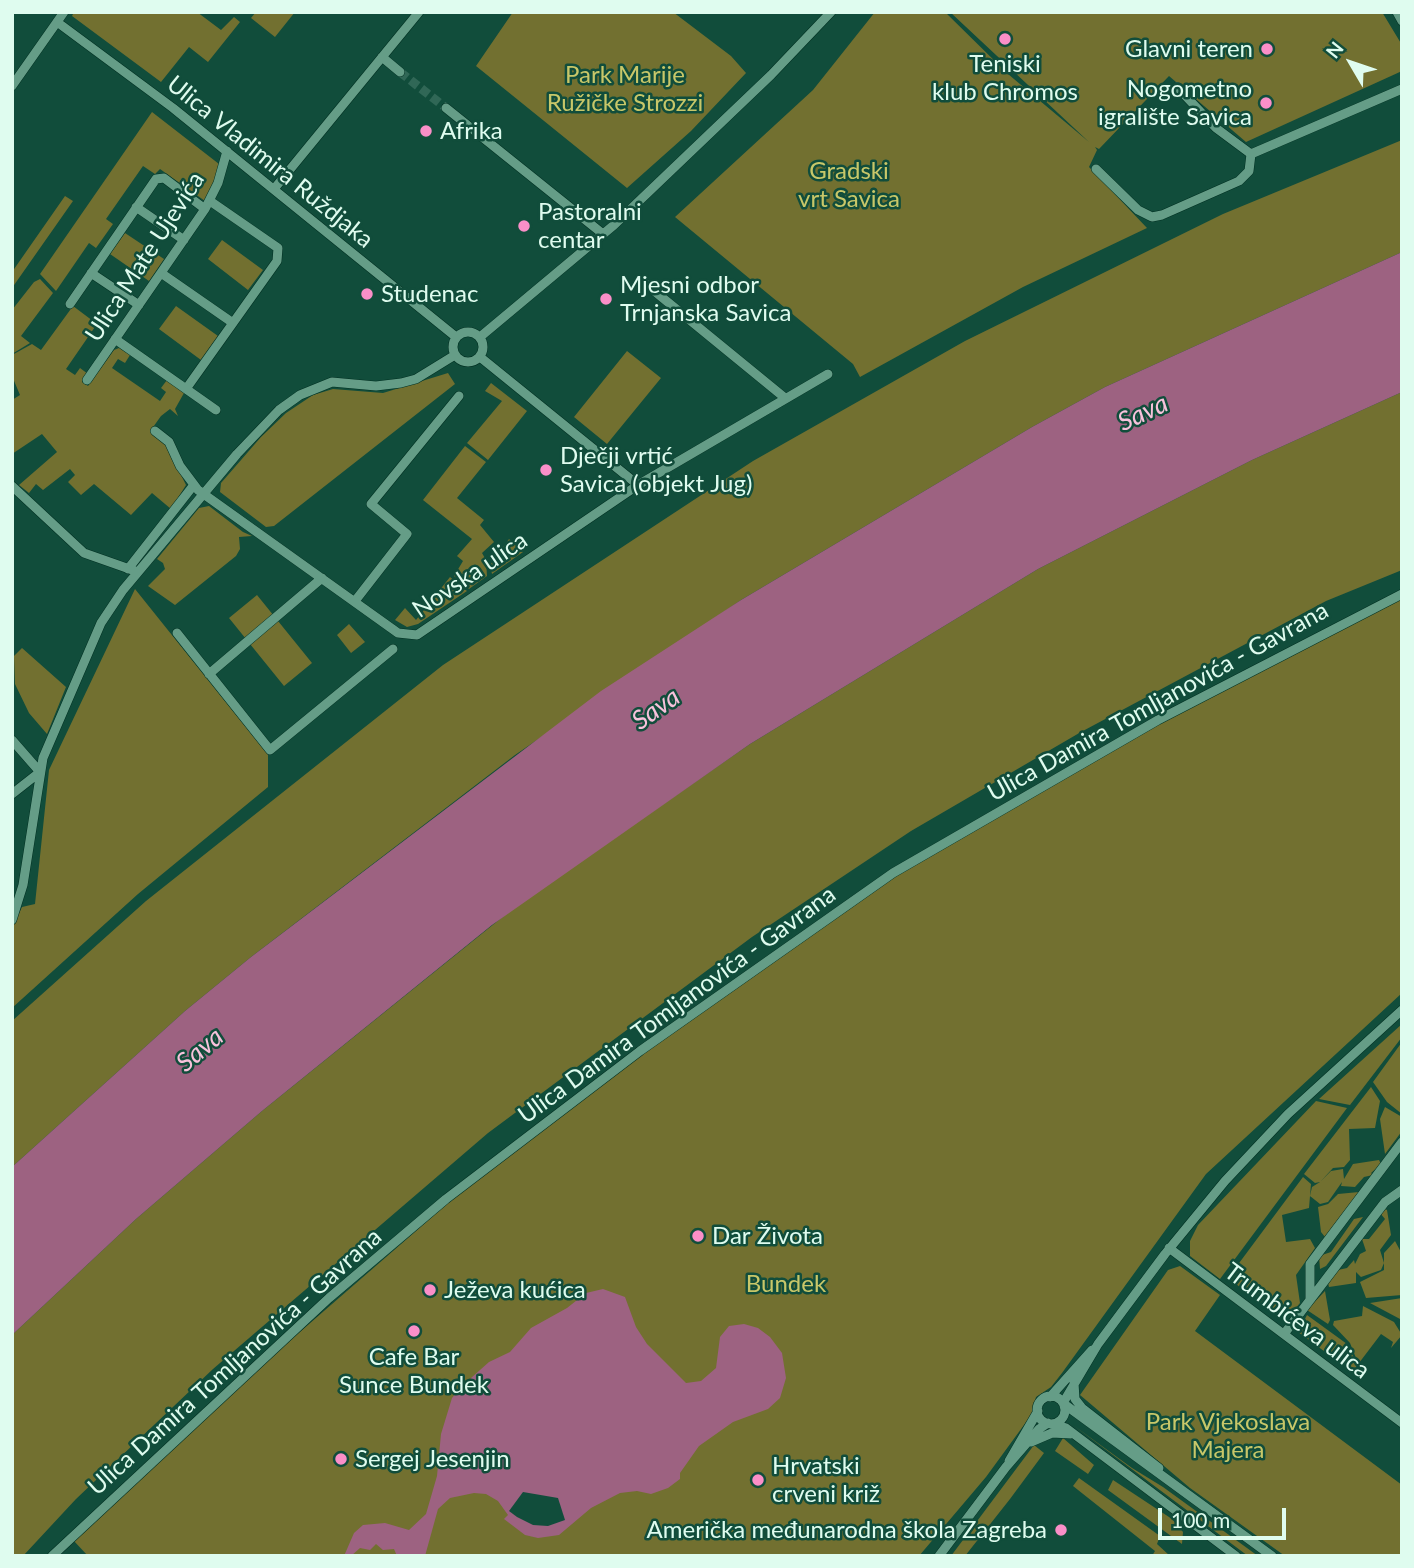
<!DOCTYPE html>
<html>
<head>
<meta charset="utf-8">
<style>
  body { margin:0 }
  #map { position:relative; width:1414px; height:1568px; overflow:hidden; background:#114d3b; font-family:Lato,sans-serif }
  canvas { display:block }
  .frame { position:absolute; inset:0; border:14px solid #dffcef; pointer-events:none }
  .north { position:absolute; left:1316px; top:28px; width:70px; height:70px; -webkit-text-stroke:5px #114d3b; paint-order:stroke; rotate:309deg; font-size:19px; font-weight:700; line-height:28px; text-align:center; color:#dffcef }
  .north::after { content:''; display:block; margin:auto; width:24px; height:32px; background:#dffcef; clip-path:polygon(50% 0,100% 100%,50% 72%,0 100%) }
  .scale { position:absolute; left:1158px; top:1508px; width:128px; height:32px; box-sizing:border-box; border:4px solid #dffcef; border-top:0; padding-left:9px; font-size:21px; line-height:24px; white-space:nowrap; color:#dffcef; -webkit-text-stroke:5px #114d3b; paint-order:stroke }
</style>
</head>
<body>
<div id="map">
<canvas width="1414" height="1568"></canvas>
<div class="frame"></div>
<div class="north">N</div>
<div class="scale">100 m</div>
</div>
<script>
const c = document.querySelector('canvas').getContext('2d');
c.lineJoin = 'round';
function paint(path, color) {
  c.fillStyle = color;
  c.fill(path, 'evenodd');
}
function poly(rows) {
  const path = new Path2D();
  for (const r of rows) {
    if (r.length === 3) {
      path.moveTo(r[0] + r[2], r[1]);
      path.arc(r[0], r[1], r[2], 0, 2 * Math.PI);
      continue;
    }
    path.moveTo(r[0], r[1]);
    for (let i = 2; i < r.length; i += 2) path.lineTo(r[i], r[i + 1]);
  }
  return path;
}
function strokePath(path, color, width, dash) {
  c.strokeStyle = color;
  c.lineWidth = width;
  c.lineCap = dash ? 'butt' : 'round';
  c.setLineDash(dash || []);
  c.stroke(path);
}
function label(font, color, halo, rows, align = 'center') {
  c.font = font + ' Lato,sans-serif';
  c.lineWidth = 5;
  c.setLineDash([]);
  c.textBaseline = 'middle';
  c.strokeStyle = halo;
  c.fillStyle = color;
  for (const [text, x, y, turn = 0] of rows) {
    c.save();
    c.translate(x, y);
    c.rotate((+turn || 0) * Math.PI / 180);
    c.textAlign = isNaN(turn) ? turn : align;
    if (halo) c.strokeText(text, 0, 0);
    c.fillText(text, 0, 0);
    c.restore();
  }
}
paint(poly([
  [74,12,197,12,221,30,234,17,240,22,208,62,189,47,161,82,72,16],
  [256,12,295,12,275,37,251,18],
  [513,12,673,12,731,56,746,73,691,131,627,188,476,66],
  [875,12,945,12,1008,74,1089,142,950,12,1382,12,1402,45,1402,71,1246,142,1169,76,1099,149,1095,147,1097,150,1089,167,1147,228,1023,287,860,377,853,364,675,217,813,90],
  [152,112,219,164,214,184,205,201,160,169,155,174,143,166,106,219,113,224,96,248,89,243,56,291,40,274],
  [1402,140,1402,252,1105,387,1032,427,741,600,515,755,251,957,185,1011,12,1167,12,1021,146,901,443,665,753,461,965,341,1223,214],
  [65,196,73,201,12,288,12,272],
  [125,233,164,259,149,281,110,254],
  [222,240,263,270,248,290,208,259],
  [40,279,53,293,21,336,30,343,12,354,12,310,34,282],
  [73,306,97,324,66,369,75,375,80,368,88,374,82,382,88,386,114,350,119,348,130,355,125,363,118,359,112,368,160,401,166,392,161,388,167,380,184,393,175,409,178,416,170,409,161,416,151,430,165,443,186,485,171,509,152,493,131,515,94,484,81,495,68,482,75,475,70,469,43,490,36,484,29,493,19,485,57,452,42,434,12,454,12,400,20,395,12,376,12,355,32,344,41,350],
  [176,306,218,336,201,360,159,329],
  [627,351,661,378,607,444,574,417],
  [448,373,455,384,274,526,266,527,220,492,221,483,261,437,286,413,313,395,333,389,383,393],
  [491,383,527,411,488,460,467,443,502,401,485,391],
  [1402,392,1402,570,1326,601,1081,732,911,831,752,937,488,1133,213,1369,76,1499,23,1556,12,1556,12,1335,136,1219,262,1111,515,907,750,744,1038,569,1252,460],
  [465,446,486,462,457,498,484,520,480,525,494,542,482,553,486,560,487,576,469,589,454,576,463,561,457,556,472,539,423,500],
  [209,506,243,532,252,536,239,537,240,549,236,556,175,605,148,586,165,569,163,563,157,559,199,508],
  [509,539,523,552,492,574,490,565],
  [450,577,467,591,418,624,407,627,395,620,405,608,416,620],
  [135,589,268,755,268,787,138,894,12,1008,12,928,22,907,35,904,49,770],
  [257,595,312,663,284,686,229,618],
  [1402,598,1402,993,1206,1174,1062,1373,1051,1387,1036,1397,1032,1414,986,1477,919,1556,88,1556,73,1540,263,1364,454,1198,638,1054,885,881,1090,760],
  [349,624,365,642,351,653,337,635],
  [22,648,66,687,47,734,29,713,15,684,14,656],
  [1402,1024,1402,1037,1350,1105,1319,1099],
  [1402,1042,1402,1114,1387,1102,1373,1082],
  [1371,1087,1380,1101,1375,1128,1349,1129,1350,1160,1344,1167,1333,1168,1321,1181,1331,1171,1343,1169,1344,1179,1353,1164,1379,1160,1381,1164,1371,1173,1373,1175,1364,1177,1355,1187,1341,1186,1342,1182,1328,1202,1320,1204,1310,1196,1312,1187,1320,1182,1315,1183,1304,1174],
  [1316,1101,1347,1108,1220,1279,1190,1256,1190,1241,1198,1225],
  [1385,1107,1402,1117,1402,1131,1385,1154,1380,1119],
  [1303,1177,1311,1184,1309,1208,1282,1215,1286,1242,1310,1239,1315,1248,1296,1275,1300,1303,1285,1321,1228,1278],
  [1359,1192,1325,1237,1321,1232,1318,1207,1328,1204,1338,1194],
  [1385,1209,1387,1210,1391,1235,1380,1250,1384,1263,1381,1270,1361,1277,1356,1272,1356,1283,1329,1287,1328,1283,1338,1270,1347,1268,1354,1260,1355,1264,1360,1254,1366,1251,1362,1239,1369,1239,1385,1219,1380,1213],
  [1363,1217,1326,1266,1320,1269,1319,1256,1331,1252,1354,1219],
  [1395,1241,1402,1254,1402,1295,1366,1298,1360,1282,1384,1270,1384,1253],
  [1180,1266,1220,1295,1195,1331,1402,1485,1402,1556,1285,1556,1190,1488,1080,1395,1168,1270],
  [1325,1291,1330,1320,1328,1324,1307,1310],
  [1402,1298,1400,1319,1370,1303],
  [1363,1306,1394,1322,1402,1335,1391,1348,1393,1342,1381,1334,1359,1363,1366,1369,1362,1373,1350,1343,1333,1325,1334,1321,1362,1316],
  [1307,1315,1347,1344,1355,1360,1358,1376,1298,1332],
  [1073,1425,1132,1468,1163,1487,1258,1556,1248,1556],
  [1063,1438,1094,1465,1088,1474,1055,1451],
  [1034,1445,1044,1453,1010,1499,965,1556,951,1556],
  [1079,1478,1160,1536,1157,1544,1170,1556,1152,1556,1155,1551,1073,1486],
  [1113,1480,1172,1519,1183,1532,1182,1544,1108,1490]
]), '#727030');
paint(poly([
  [1402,252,1402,392,1252,460,1038,569,750,744,492,925,262,1111,136,1219,12,1335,12,1167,185,1011,251,957,601,691,741,600,1032,427,1105,387],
  [603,1289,625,1297,636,1327,647,1344,686,1383,701,1381,716,1368,720,1337,729,1326,744,1324,758,1328,770,1337,782,1353,786,1378,780,1398,768,1409,733,1422,699,1446,680,1473,680,1479,668,1488,651,1494,637,1491,620,1493,591,1508,559,1535,538,1538,525,1535,504,1519,508,1515,498,1501,486,1494,474,1493,450,1498,438,1509,425,1556,397,1556,394,1549,383,1550,376,1544,370,1550,360,1548,351,1556,344,1556,354,1533,363,1525,385,1523,409,1530,426,1514,437,1476,441,1434,452,1398,462,1386,489,1362,510,1352,531,1328,567,1308,586,1293]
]), '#9d6281');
paint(poly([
  [523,1492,558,1498,565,1520,548,1526,533,1525,517,1517,509,1511]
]), '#114d3b');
strokePath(poly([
  [400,72,446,108]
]), '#306756', 9, [9, 4.5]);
const minor = poly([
  [1397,12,1402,21],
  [57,22,173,108,456,337],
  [382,57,400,72],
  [12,86,64,12],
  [1177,87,1216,128,1251,154,1402,89],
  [446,108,603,234],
  [1096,169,1138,210,1152,217,1162,215,1239,181,1249,171,1251,154],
  [274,189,419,12],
  [136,207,184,240],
  [91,273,139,305],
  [161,273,233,323],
  [642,281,785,398],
  [70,304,156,179,164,178,205,209],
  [468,347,15],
  [480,337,614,225,771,75,831,12],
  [115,339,216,410],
  [480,357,638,485],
  [87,380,205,209,218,183,227,151],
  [186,389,277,261,278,248,210,201],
  [155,431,169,442,180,466,198,490,398,633,417,635,638,485,828,374],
  [12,486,84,553,138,572],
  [128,569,193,486],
  [355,601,407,534,371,504,459,396],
  [177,633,270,750,393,649],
  [209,674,322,578],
  [12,740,40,772,12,794],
  [12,920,23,885,43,758,101,623,123,590,237,454,279,410,300,395,332,382,376,386,401,383,416,379,455,355],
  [1169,1248,1402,1423],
  [1310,1300,1385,1202,1402,1190],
  [1284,1334,1310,1300,1310,1264,1402,1142],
  [1074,1383,1075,1399,1082,1408,1159,1468],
  [1051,1410,14],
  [1050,1397,1092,1350],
  [1063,1403,1098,1344,1165,1254,1225,1181,1288,1114,1402,1010],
  [1064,1404,1272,1556],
  [1054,1424,1066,1428,1236,1556],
  [1031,1442,1052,1433,1071,1434],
  [1009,1461,1038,1411],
  [52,1556,329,1298,446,1199,640,1051,893,873,1158,720,1402,594],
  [939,1556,1006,1467,1039,1429,1048,1423]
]);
strokePath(minor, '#023123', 10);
strokePath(minor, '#659d87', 9);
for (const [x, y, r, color] of [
  [1005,39,7,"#fa8fc8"],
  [1267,49,7,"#fa8fc8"],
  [1266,103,7,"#fa8fc8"],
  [426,131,7,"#fa8fc8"],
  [524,226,7,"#fa8fc8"],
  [367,294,7,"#fa8fc8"],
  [606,299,7,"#fa8fc8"],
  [546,470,7,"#fa8fc8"],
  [698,1236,7,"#fa8fc8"],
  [430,1290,7,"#fa8fc8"],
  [414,1331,7,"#fa8fc8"],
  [341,1459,7,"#fa8fc8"],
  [758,1480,7,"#fa8fc8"],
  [1061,1530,7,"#fa8fc8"]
]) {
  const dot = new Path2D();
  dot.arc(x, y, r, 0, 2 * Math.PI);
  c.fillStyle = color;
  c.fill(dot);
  strokePath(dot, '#114d3b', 2.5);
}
label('24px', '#dffcef', '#114d3b', [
  ["Glavni teren",1253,49,"right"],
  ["Teniski",1005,64,"center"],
  ["klub Chromos",1005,92,"center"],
  ["Nogometno",1252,89,"right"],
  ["igralište Savica",1252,117,"right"],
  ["Afrika",440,131],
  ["Pastoralni",538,212],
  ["centar",538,240],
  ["Mjesni odbor",620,285],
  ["Trnjanska Savica",620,313],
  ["Studenac",381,294],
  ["Dječji vrtić",560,456],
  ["Savica (objekt Jug)",560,484],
  ["Dar Života",712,1236],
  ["Ježeva kućica",444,1290],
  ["Cafe Bar",414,1357,"center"],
  ["Sunce Bundek",414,1385,"center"],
  ["Sergej Jesenjin",355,1459],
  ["Hrvatski",772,1466],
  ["crveni križ",772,1494],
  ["Američka međunarodna škola Zagreba",1047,1530,"right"]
], 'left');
label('24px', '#c8c769', '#114d3b', [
  ["Park Marije",625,75],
  ["Ružičke Strozzi",625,103],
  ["Gradski",849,171],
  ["vrt Savica",849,199],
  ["Bundek",786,1284],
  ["Park Vjekoslava",1228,1422],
  ["Majera",1228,1450]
]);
label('24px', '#dffcef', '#114d3b', [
  ["Ulica Vladimira Ruždjaka",270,162,39],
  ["Ulica Mate Ujevića",145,257,-57],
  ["Novska ulica",470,575,-34],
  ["Ulica Damira Tomljanovića - Gavrana",1158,702,-29],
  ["Ulica Damira Tomljanovića - Gavrana",677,1005,-36],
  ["Trumbićeva ulica",1297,1321,37],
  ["Ulica Damira Tomljanovića - Gavrana",235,1362,-42]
]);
label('italic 26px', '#f8c2dc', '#114d3b', [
  ["Sava",1143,413,-25],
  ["Sava",656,709,-35],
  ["Sava",200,1050,-40]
]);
</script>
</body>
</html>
